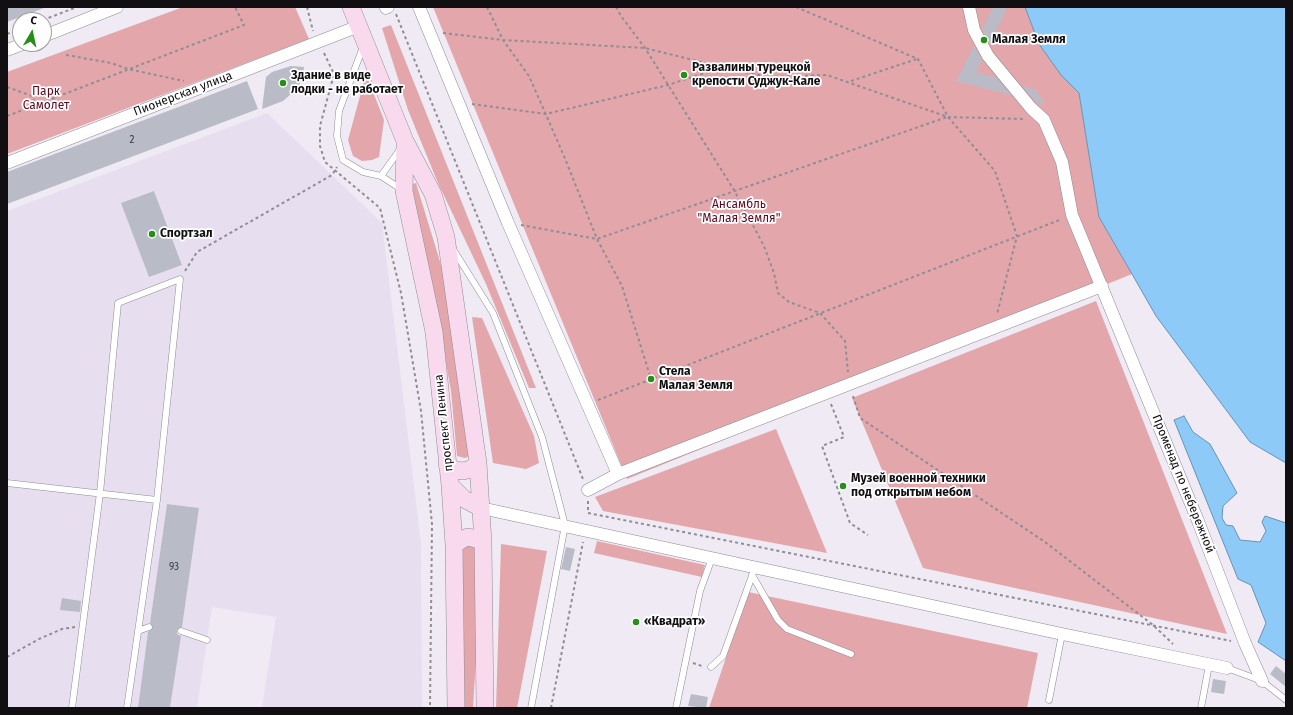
<!DOCTYPE html>
<html>
<head>
<meta charset="utf-8">
<style>
  body { margin:0 }
  #map { position:relative; width:1293px; height:715px; overflow:hidden; background:#efeaf4; font-family:"Fira Sans",sans-serif }
  canvas { display:block }
  .frame { position:absolute; inset:0; border:8px solid #110f12; pointer-events:none }
  .north { position:absolute; left:12px; top:12px; width:40px; height:40px; box-sizing:border-box; background:#fff; border:1px solid #a09fa0; border-radius:50%; rotate:9deg; font-size:11px; font-weight:700; line-height:16px; text-align:center; color:#110f12 }
  .north::after { content:''; display:block; margin:auto; width:14px; height:18px; background:#249015; clip-path:polygon(50% 0,100% 100%,50% 72%,0 100%) }
</style>
</head>
<body>
<div id="map">
<canvas width="1293" height="715"></canvas>
<div class="frame"></div>
<div class="north">С</div>
</div>
<script>
const c = document.querySelector('canvas').getContext('2d');
c.lineJoin = 'round';
function paint(path, color) {
  c.fillStyle = color;
  c.fill(path, 'evenodd');
}
function poly(rows) {
  const path = new Path2D();
  for (const r of rows) {
    path.moveTo(r[0], r[1]);
    for (let i = 2; i < r.length; i += 2) path.lineTo(r[i], r[i + 1]);
  }
  return path;
}
function strokePath(path, color, width, dash) {
  c.strokeStyle = color;
  c.lineWidth = width;
  c.lineCap = dash ? 'butt' : 'round';
  c.setLineDash(dash || []);
  c.stroke(path);
}
function label(font, color, halo, rows, align = 'center') {
  c.font = font + ' "Fira Sans",sans-serif';
  c.lineWidth = 3.5;
  c.setLineDash([]);
  c.textBaseline = 'middle';
  c.strokeStyle = halo;
  c.fillStyle = color;
  for (const [text, x, y, turn = 0] of rows) {
    c.save();
    c.translate(x, y);
    c.rotate((+turn || 0) * Math.PI / 180);
    c.textAlign = isNaN(turn) ? turn : align;
    if (halo) c.strokeText(text, 0, 0);
    c.fillText(text, 0, 0);
    c.restore();
  }
}
paint(poly([
  [267,113,382,223,421,543,422,708,262,708,276,617,212,607,197,708,170,708,199,508,167,504,138,708,7,708,7,211],
  [154,191,182,264,121,203]
]), '#e7dff0');
paint(poly([
  [183,7,295,7,309,39,7,154,7,72],
  [433,7,1025,7,1039,44,1061,75,1079,93,1099,217,1132,274,627,479],
  [391,25,536,388,529,388,486,284,438,183,408,110,382,28],
  [366,74,384,120,379,157,372,160,362,161,353,156,348,140],
  [416,183,445,278,472,455,465,458,457,456,451,391,430,275,409,185],
  [1096,301,1227,634,923,568,852,398],
  [472,317,482,318,534,436,539,463,526,469,493,463],
  [776,429,827,553,603,511,595,497],
  [597,541,705,565,702,577,594,553],
  [477,543,478,625,473,708,458,708,463,625,463,547],
  [501,544,547,551,517,708,496,708],
  [748,592,1038,653,1027,708,709,708]
]), '#e3a7ab');
const water = poly([
  [1025,7,1286,7,1286,463,1250,442,1156,316,1132,274,1099,217,1079,93,1061,75,1039,44,1025,7],
  [1184,416,1193,432,1210,444,1237,493,1223,506,1222,518,1226,525,1233,526,1240,540,1260,542,1266,531,1262,522,1265,516,1286,523,1286,661,1258,642,1266,623,1251,585,1238,579,1174,420,1184,416]
]);
paint(water, '#8ecaf7');
strokePath(water, '#6892b2', 1);
paint(poly([
  [7,7,44,7,44,8,7,22],
  [993,7,1007,7,990,44,982,29],
  [974,46,982,60,976,72,997,78,1011,95,956,81],
  [291,66,304,67,303,76,298,88,283,101,262,109,266,77,272,72],
  [247,81,258,109,7,204,7,172],
  [1022,86,1035,89,1046,105,1036,102],
  [154,191,182,265,149,277,121,203],
  [167,504,199,508,182,627,177,630,177,634,181,636,170,708,138,708,148,632,153,627,150,623],
  [566,547,575,549,570,571,561,569],
  [62,598,81,601,80,612,60,610],
  [1276,666,1286,674,1286,687,1270,674],
  [1213,679,1226,681,1224,694,1211,692],
  [691,694,708,697,706,708,688,706]
]), '#b9bcc6');
const lane = poly([
  [363,47,339,111,337,136,343,160,363,172,381,176,401,189],
  [381,176,401,148],
  [453,249,493,313,542,437,565,525,531,708],
  [7,483,157,500],
  [752,575,778,620,787,629,851,654],
  [138,631,149,627],
  [181,631,207,640],
  [711,667,723,656,753,573],
  [1227,668,1262,681,1286,700],
  [1049,700,1062,634],
  [72,708,100,493,118,303,180,279,157,500,127,708],
  [676,708,700,591,712,558],
  [1201,708,1209,665]
]);
const street = poly([
  [419,7,508,223,618,474],
  [969,7,974,30,988,56,1031,108,1044,120,1062,162,1072,215,1198,521,1245,643,1262,681],
  [386,8,388,7],
  [44,36,117,7],
  [7,50,23,44],
  [7,163,359,26],
  [588,490,618,474,1102,286],
  [481,508,1062,634,1227,668]
]);
const secondary = poly([
  [351,7,405,141,433,194,446,237,478,463,483,542,485,708],
  [405,144,404,191,434,332,450,485,454,545,456,708],
  [447,464,454,470,463,471,471,469,478,463],
  [450,485,464,499,481,508],
  [454,545,461,540,468,537,476,539,483,542]
]);
strokePath(lane, '#908b94', 7);
strokePath(street, '#908b94', 13);
strokePath(secondary, '#908b94', 18);
strokePath(poly([
  [307,7,313,31],
  [487,7,503,40,529,76,564,156,597,239,622,286,651,379],
  [616,7,621,16,645,48,734,190,764,246,774,273,778,293,789,302,820,313,845,341,848,372],
  [796,7,918,59,948,117,995,171,1017,236,997,314],
  [396,14,583,479],
  [43,20,77,7],
  [443,33,503,40,645,48,721,67,768,77,827,75,948,117,1025,119],
  [7,34,20,29],
  [324,53,333,72,333,78,320,126,320,146,325,162,380,208,401,293,421,411,432,524,430,708],
  [66,55,111,63,128,69,184,81],
  [851,81,917,59],
  [7,87,32,96,36,105],
  [472,104,546,114,668,85,720,68],
  [7,116,244,25,235,7],
  [521,225,597,239,947,117],
  [185,271,197,252,332,175,337,167],
  [853,396,860,418,1045,542,1153,625,1173,644],
  [598,400,1062,219],
  [831,404,844,437,822,446,850,523,868,535],
  [588,501,588,513,1231,641],
  [7,657,39,639,62,629,75,627],
  [693,663,702,666],
  [551,708,583,542]
]), '#908d94', 2, [3, 3]);
strokePath(lane, '#fff', 6);
strokePath(street, '#fff', 12);
strokePath(secondary, '#f8d9ed', 17);
for (const [x, y, r, color] of [
  [984,40,4,"#249015"],
  [684,75,4,"#249015"],
  [283,83,4,"#249015"],
  [152,234,4,"#249015"],
  [651,379,4,"#249015"],
  [843,486,4,"#249015"],
  [636,622,4,"#249015"]
]) {
  const dot = new Path2D();
  dot.arc(x, y, r, 0, 2 * Math.PI);
  c.fillStyle = color;
  c.fill(dot);
  strokePath(dot, '#fff', 1.5);
}
label('10px', '#3b3a3f', null, [
  ["2",132,140],
  ["93",174,567]
]);
label('bold 12px', '#110f12', '#fff', [
  ["Малая Земля",992,40],
  ["Развалины турецкой",692,68],
  ["крепости Суджук-Кале",692,82],
  ["Здание в виде",291,76],
  ["лодки - не работает",291,90],
  ["Спортзал",160,234],
  ["Стела",659,372],
  ["Малая Земля",659,386],
  ["Музей военной техники",851,479],
  ["под открытым небом",851,493],
  ["«Квадрат»",644,622]
], 'left');
label('12px', '#5f061d', '#fff', [
  ["Парк",46,92],
  ["Самолет",46,106],
  ["Ансамбль",739,205],
  ["\"Малая Земля\"",739,219]
]);
label('12px', '#110f12', '#fff', [
  ["Пионерская улица",183,94,-21],
  ["проспект Ленина",444,423,-96],
  ["Променад по небережной",1183,484,68]
]);
</script>
</body>
</html>
